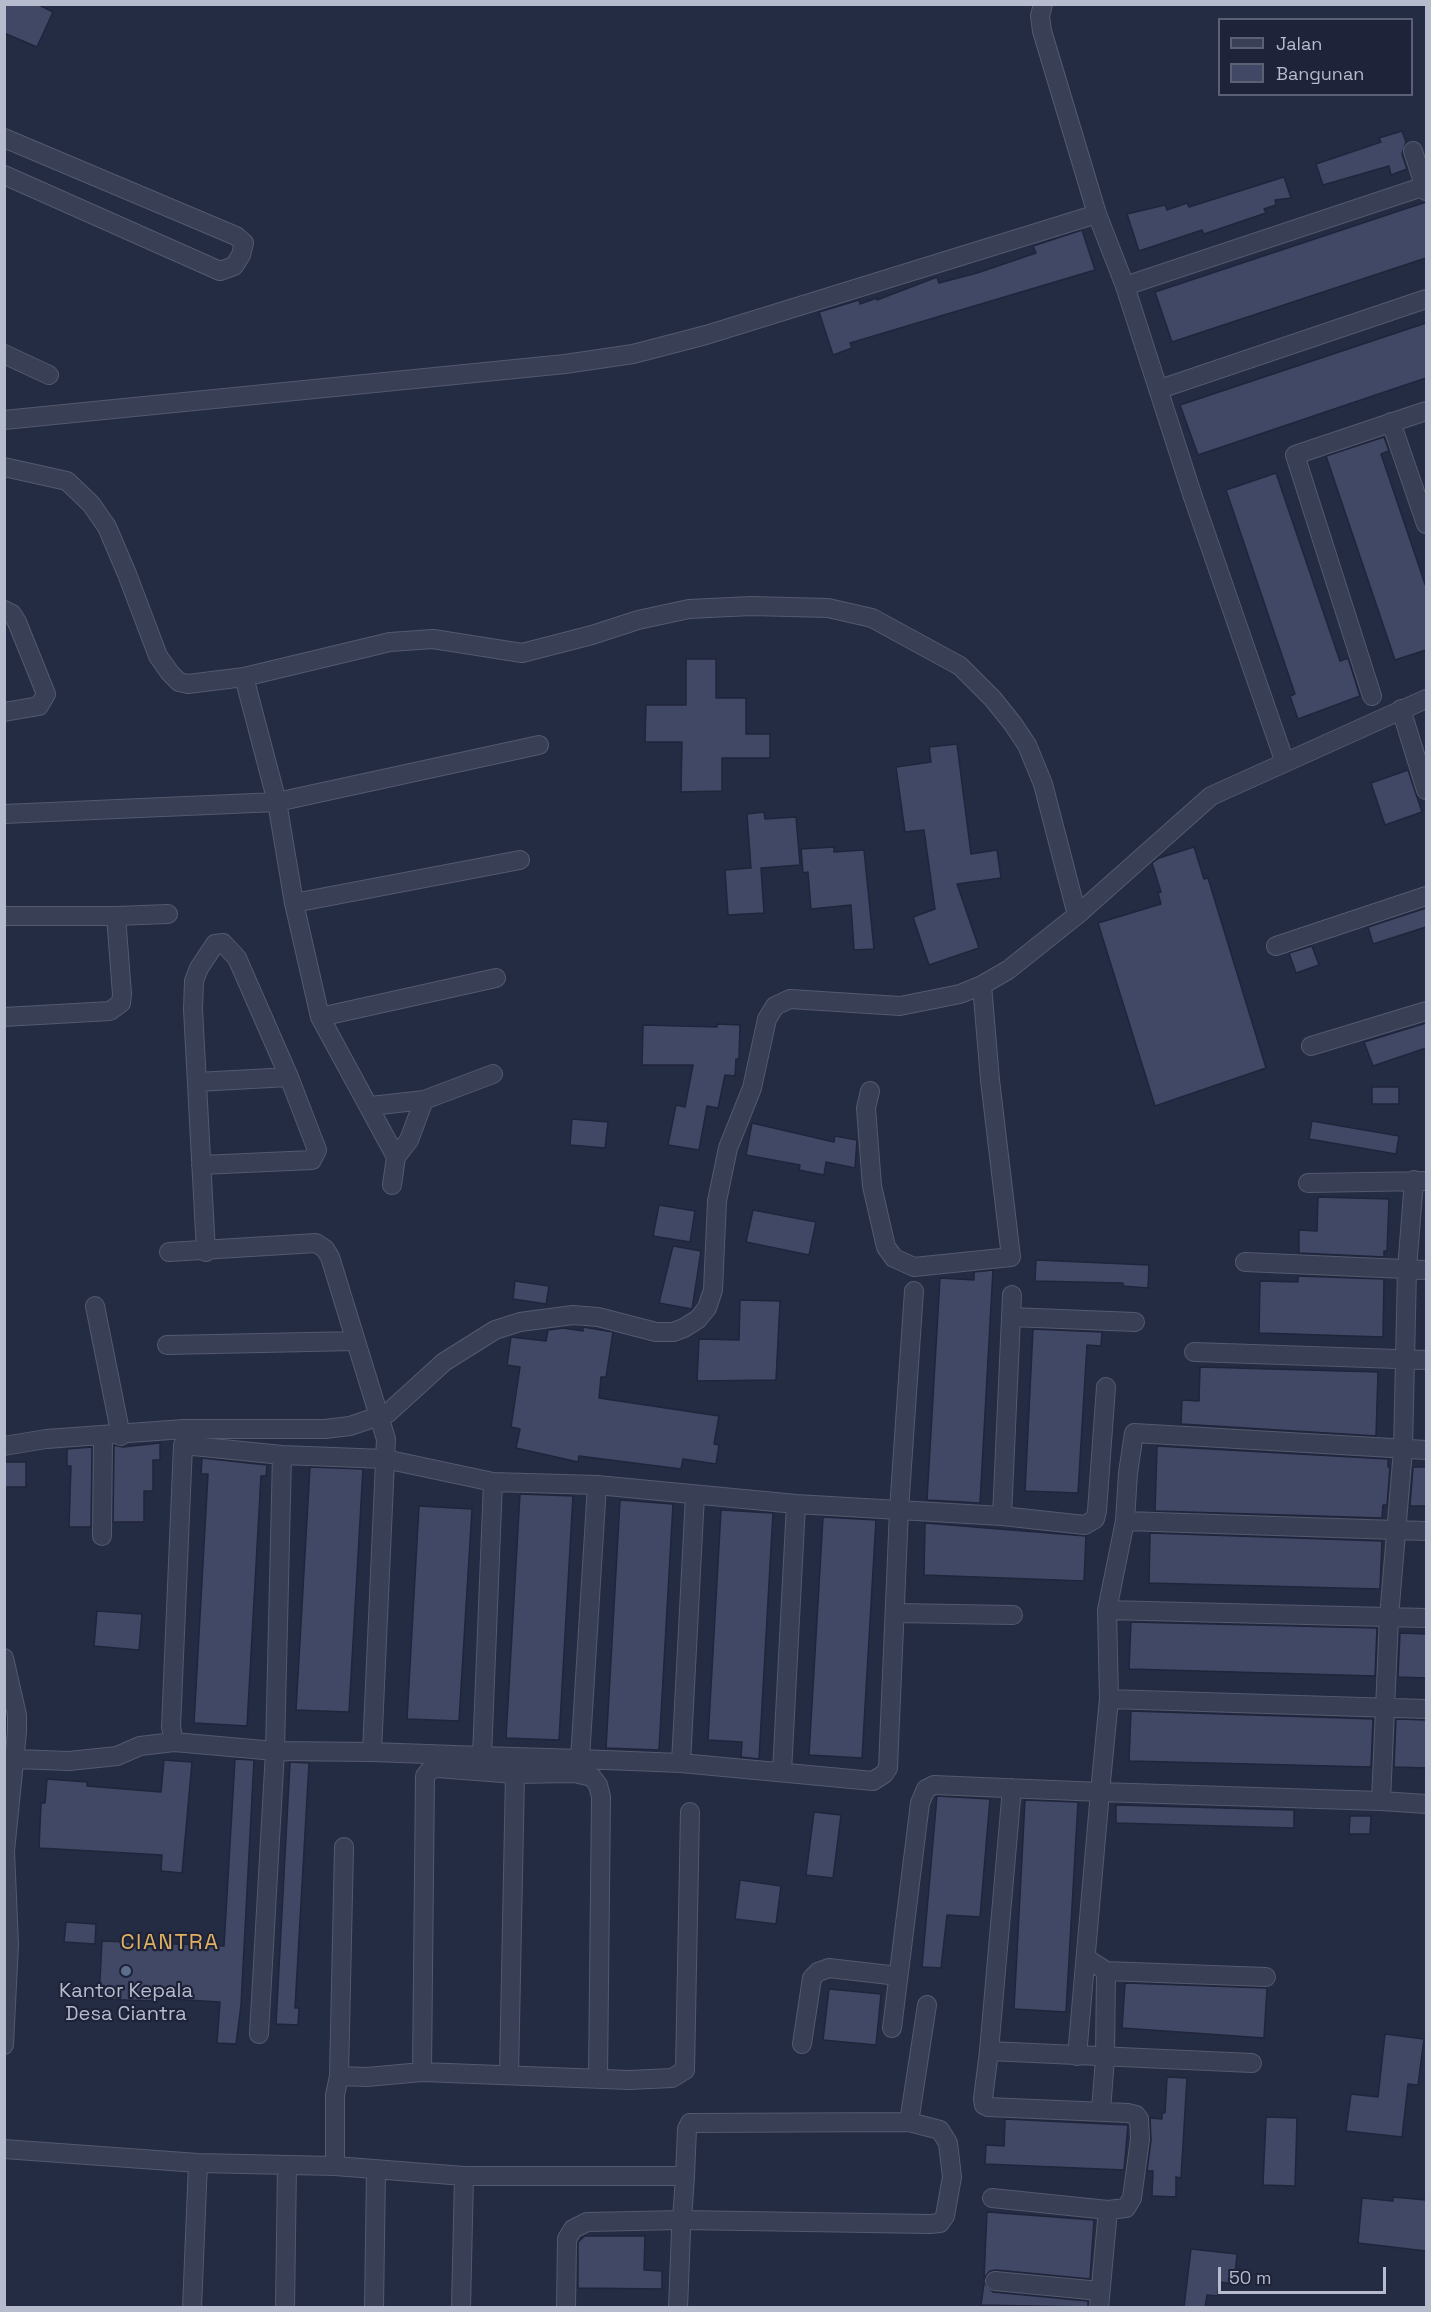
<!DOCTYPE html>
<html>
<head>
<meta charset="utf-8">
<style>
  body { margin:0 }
  #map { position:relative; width:1431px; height:2312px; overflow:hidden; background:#242c44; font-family:"Space Grotesk",sans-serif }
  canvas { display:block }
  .frame { position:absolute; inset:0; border:6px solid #b6bbcd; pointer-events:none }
  .legend { position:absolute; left:1218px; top:18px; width:195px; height:78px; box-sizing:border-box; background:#1e2339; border:2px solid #5b6074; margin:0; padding:8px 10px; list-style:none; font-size:18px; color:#b6bbcd }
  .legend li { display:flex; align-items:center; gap:12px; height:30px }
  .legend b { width:30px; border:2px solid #5b6074 }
  .scale { position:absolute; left:1218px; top:2267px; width:168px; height:27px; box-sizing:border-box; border:3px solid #b6bbcd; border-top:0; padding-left:8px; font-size:18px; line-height:21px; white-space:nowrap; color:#b6bbcd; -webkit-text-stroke:4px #1e2339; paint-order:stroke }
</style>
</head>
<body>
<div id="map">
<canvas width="1431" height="2312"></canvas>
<div class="frame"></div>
<ul class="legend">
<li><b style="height:8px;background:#393f54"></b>Jalan</li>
<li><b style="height:16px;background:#404865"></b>Bangunan</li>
</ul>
<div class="scale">50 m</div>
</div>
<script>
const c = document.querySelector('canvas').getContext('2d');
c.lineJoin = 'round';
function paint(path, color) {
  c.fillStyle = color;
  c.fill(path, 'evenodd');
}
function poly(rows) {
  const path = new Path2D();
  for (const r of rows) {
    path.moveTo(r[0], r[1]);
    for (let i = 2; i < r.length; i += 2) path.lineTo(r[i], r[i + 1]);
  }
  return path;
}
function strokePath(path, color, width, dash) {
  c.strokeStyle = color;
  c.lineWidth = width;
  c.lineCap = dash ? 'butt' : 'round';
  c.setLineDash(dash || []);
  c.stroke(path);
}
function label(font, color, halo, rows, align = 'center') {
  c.font = font + ' "Space Grotesk",sans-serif';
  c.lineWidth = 4.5;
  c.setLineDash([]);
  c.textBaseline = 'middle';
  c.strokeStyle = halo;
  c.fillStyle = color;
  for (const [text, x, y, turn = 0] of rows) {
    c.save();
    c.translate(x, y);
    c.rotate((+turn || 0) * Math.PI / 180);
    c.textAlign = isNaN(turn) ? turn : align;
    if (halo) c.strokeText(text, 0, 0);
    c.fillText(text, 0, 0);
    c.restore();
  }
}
const building = poly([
  [4,4,37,4,53,12,37,47,4,33,4,4],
  [1402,131,1406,142,1402,154,1407,169,1391,175,1389,166,1323,185,1316,164,1381,142,1379,138,1402,131],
  [1284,177,1291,198,1275,200,1276,205,1264,209,1266,213,1204,234,1202,230,1139,251,1127,214,1165,205,1167,210,1187,203,1189,207,1284,177],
  [1426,202,1426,258,1172,342,1155,292,1426,202],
  [1082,230,1095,270,850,343,852,348,833,355,819,312,859,300,860,304,877,298,877,300,937,277,939,283,977,273,1036,253,1033,246,1082,230],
  [1426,323,1426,378,1198,455,1180,405,1426,323],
  [1384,437,1389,451,1381,454,1426,587,1426,650,1395,660,1326,456,1384,437],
  [1276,473,1340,661,1348,658,1360,696,1298,719,1290,696,1295,694,1226,490,1276,473],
  [686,659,716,659,716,698,746,698,746,734,770,734,770,758,722,758,722,791,681,792,682,742,645,742,646,705,686,705,686,659],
  [957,744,971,854,997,850,1001,878,957,884,979,948,929,965,913,917,935,909,924,830,905,832,896,767,931,762,929,747,957,744],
  [1408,770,1422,812,1385,825,1371,783,1408,770],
  [764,812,765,819,796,817,800,865,761,868,764,913,728,915,725,870,751,868,747,814,764,812],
  [834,847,834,852,864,850,874,949,854,950,851,905,811,909,808,872,803,873,801,849,834,847],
  [1194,847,1204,879,1208,878,1266,1068,1155,1106,1098,923,1161,904,1158,893,1161,892,1152,863,1159,858,1194,847],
  [1426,908,1426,927,1373,944,1368,927,1426,908],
  [1312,946,1319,965,1296,973,1289,953,1312,946],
  [1426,1023,1426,1048,1373,1066,1364,1042,1426,1023],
  [717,1024,740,1025,739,1059,736,1059,735,1076,725,1075,718,1108,707,1106,699,1150,668,1145,676,1105,685,1107,693,1065,642,1065,643,1025,717,1027,717,1024],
  [1372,1087,1399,1087,1399,1104,1372,1104,1372,1087],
  [572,1119,608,1122,605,1148,570,1145,572,1119],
  [1312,1121,1399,1136,1396,1154,1309,1139,1312,1121],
  [752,1123,834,1142,835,1136,857,1140,855,1168,826,1162,824,1175,799,1170,800,1165,746,1155,752,1123],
  [1318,1197,1389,1199,1387,1251,1384,1251,1384,1257,1299,1253,1299,1230,1317,1231,1318,1197],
  [659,1205,695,1211,690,1242,653,1236,659,1205],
  [753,1210,816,1222,809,1255,746,1242,753,1210],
  [673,1246,701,1251,692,1309,659,1303,673,1246],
  [1036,1260,1149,1265,1148,1288,1123,1286,1123,1283,1035,1281,1036,1260],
  [993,1270,980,1503,927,1500,940,1278,974,1280,974,1272,993,1270],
  [1298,1276,1384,1279,1383,1337,1259,1333,1260,1281,1298,1282,1298,1276],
  [515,1281,549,1286,546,1304,513,1299,515,1281],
  [740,1300,780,1301,776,1380,697,1381,699,1339,739,1340,740,1300],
  [583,1327,613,1332,606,1377,601,1377,599,1398,719,1416,714,1444,719,1445,716,1464,683,1459,681,1469,579,1456,578,1462,516,1448,520,1429,511,1427,520,1367,507,1365,511,1337,546,1341,548,1330,563,1328,583,1331,583,1327],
  [1033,1329,1102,1332,1101,1346,1087,1345,1078,1493,1025,1491,1033,1329],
  [1200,1367,1378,1372,1376,1436,1181,1424,1182,1400,1199,1401,1200,1367],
  [160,1443,160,1460,153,1460,153,1491,144,1491,144,1522,113,1522,114,1445,123,1447,160,1443],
  [1157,1446,1388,1459,1388,1467,1390,1467,1387,1505,1383,1505,1382,1518,1155,1511,1157,1446],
  [92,1447,91,1527,69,1527,71,1466,67,1466,67,1449,92,1447],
  [202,1458,267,1465,266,1476,261,1476,247,1726,194,1723,208,1474,201,1474,202,1458],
  [4,1462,26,1462,26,1487,4,1487,4,1462],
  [310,1467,363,1469,349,1712,296,1710,310,1467],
  [1413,1467,1426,1467,1426,1506,1410,1506,1413,1467],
  [520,1494,573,1496,559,1740,506,1738,520,1494],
  [620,1500,673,1504,659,1750,606,1748,620,1500],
  [419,1506,472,1509,459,1721,407,1719,419,1506],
  [721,1510,773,1513,759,1759,741,1757,742,1742,708,1740,721,1510],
  [823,1517,876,1520,862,1758,809,1755,823,1517],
  [925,1523,1086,1536,1084,1581,924,1575,925,1523],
  [1150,1533,1382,1541,1380,1589,1149,1583,1150,1533],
  [97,1611,142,1614,139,1650,94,1646,97,1611],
  [1131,1622,1377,1628,1375,1676,1129,1669,1131,1622],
  [1400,1633,1426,1634,1426,1678,1398,1677,1400,1633],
  [1131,1711,1373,1719,1371,1767,1129,1761,1131,1711],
  [1396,1719,1426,1720,1426,1768,1394,1767,1396,1719],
  [235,1759,254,1760,241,2005,236,2044,217,2043,220,2002,152,1998,152,2001,99,1999,102,1941,224,1946,235,1759],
  [164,1760,192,1762,182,1873,161,1871,162,1855,39,1848,41,1803,45,1803,47,1779,87,1782,87,1786,161,1792,164,1760],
  [290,1762,309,1763,295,2008,299,2008,298,2025,276,2024,290,1762],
  [937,1796,990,1799,980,1917,947,1915,941,1968,922,1967,937,1796],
  [1025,1800,1078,1802,1066,2012,1014,2009,1025,1800],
  [1116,1805,1294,1810,1294,1828,1116,1823,1116,1805],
  [814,1812,841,1815,833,1878,806,1875,814,1812],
  [1350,1816,1371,1816,1370,1834,1349,1834,1350,1816],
  [740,1880,781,1886,776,1924,735,1919,740,1880],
  [66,1922,96,1924,95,1944,64,1942,66,1922],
  [1125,1983,1267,1988,1264,2038,1122,2028,1125,1983],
  [829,1989,881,1994,876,2045,823,2040,829,1989],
  [1385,2034,1424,2039,1418,2085,1408,2084,1402,2137,1346,2131,1351,2094,1378,2097,1385,2034],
  [1167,2077,1187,2078,1181,2178,1176,2177,1176,2197,1152,2196,1153,2171,1147,2171,1151,2140,1150,2118,1162,2119,1162,2113,1165,2113,1167,2077],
  [1266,2117,1297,2118,1295,2186,1263,2185,1266,2117],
  [1005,2119,1128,2125,1124,2170,985,2164,986,2145,1004,2146,1005,2119],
  [1393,2197,1426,2200,1426,2251,1358,2243,1362,2198,1393,2201,1393,2197],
  [987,2212,1094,2220,1090,2279,996,2270,990,2271,984,2278,987,2212],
  [585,2236,645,2236,644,2270,662,2271,662,2289,578,2288,578,2242,585,2236],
  [1191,2249,1237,2254,1234,2284,1219,2282,1218,2296,1207,2295,1205,2307,1184,2307,1191,2249],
  [984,2283,993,2292,1088,2301,1088,2307,981,2305,984,2283]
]);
paint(building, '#404865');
strokePath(building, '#20253b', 1.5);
const minor = poly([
  [1043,4,1040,16,1042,31,1097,214,1125,286,1192,494,1282,754],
  [4,138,236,236,244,243,241,255,234,266,220,271,4,175],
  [1413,151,1426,191],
  [1125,286,1425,186],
  [4,354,49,375],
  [1160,389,1426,299],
  [4,420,565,364,633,354,706,335,1097,214],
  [1391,422,1426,524],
  [4,467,67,481,91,504,107,527,127,574,158,656,170,673,179,682,188,684,244,677,390,642,433,639,522,653,592,635,638,620,689,609,751,606,828,608,872,618,960,666,993,699,1013,724,1027,745,1043,784,1077,915],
  [4,610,12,614,17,622,46,694,39,706,4,712],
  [1372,696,1295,455,1426,411],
  [1401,709,1426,790],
  [4,814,277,802,244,677],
  [294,903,520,860],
  [4,916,116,916,122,994,121,1003,110,1011,4,1017],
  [116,916,168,914],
  [1276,946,1426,896],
  [320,1017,496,978],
  [1311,1046,1426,1011],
  [197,1082,289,1077,317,1150,312,1160,201,1165],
  [870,1091,866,1108,872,1186,886,1247,894,1258,914,1267,1011,1257,990,1080,982,985],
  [371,1106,424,1100,493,1074],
  [396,1157,409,1140,424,1100],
  [1414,1180,1407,1269,1403,1450,1389,1617,1381,1801,1426,1804],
  [1308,1183,1426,1181],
  [392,1185,396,1157,320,1017,294,903,277,802,539,745],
  [169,1252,316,1243,325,1249,330,1257,386,1439,372,1752],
  [206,1252,193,1009,194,981,199,968,215,944,223,943,237,958,289,1077],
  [1245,1262,1426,1270],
  [95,1306,121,1436],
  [1011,1317,1135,1322],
  [167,1345,356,1341],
  [1194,1352,1426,1360],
  [4,1446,46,1439,184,1429,325,1429,350,1426,388,1413,444,1362,495,1330,520,1322,573,1315,598,1317,656,1332,673,1332,684,1328,698,1319,707,1308,713,1290,717,1201,728,1148,752,1088,767,1019,775,1006,790,999,900,1006,960,994,982,985,1008,970,1077,915,1211,796,1426,699],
  [493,1482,597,1485,796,1504,1002,1516,1085,1525,1095,1519,1097,1511,1106,1387],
  [1002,1516,1012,1295],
  [1125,1521,1426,1531],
  [102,1536,103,1437],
  [1107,1610,1426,1618],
  [896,1613,1013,1615],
  [4,1658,17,1715,17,1732,5,1851,9,1944,4,2045],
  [1109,1699,1426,1709],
  [482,1756,493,1482,385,1459,282,1455,183,1445,171,1727,174,1742,275,1751,372,1752,482,1756,580,1759,681,1763,873,1781,884,1774,888,1768,899,1510,914,1291],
  [16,1759,69,1761,117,1756,140,1746,174,1742],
  [580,1759,597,1485],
  [681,1763,695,1495],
  [782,1772,796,1504],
  [1012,1788,989,2051,1252,2063],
  [1086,1958,1106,1971,1105,2058,1101,2111],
  [1106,1971,1266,1977],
  [892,2028,920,1803,926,1789,934,1785,1100,1792,1109,1699,1107,1610,1125,1521,1128,1473,1134,1433,1426,1450],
  [259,2034,275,1751,282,1455],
  [802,2044,812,1978,818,1972,829,1968,898,1976],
  [989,2051,983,2099,984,2105,988,2107,1128,2113,1136,2115,1139,2119,1140,2139,1132,2198,1126,2208,1108,2210,1099,2308],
  [1077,2056,1100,1792,1381,1801],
  [422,2072,425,1776,430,1770,437,1768,515,1774],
  [509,2075,515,1774,574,1773,592,1777,598,1785,601,1797,598,2078],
  [339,2076,344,1847],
  [909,2122,927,2005],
  [4,2149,198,2163,335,2166,464,2176,685,2176],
  [335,2166,335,2095,339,2076,367,2077,422,2072,629,2080,672,2078,685,2070,690,1812],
  [992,2198,1108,2210],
  [995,2281,1100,2291],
  [192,2308,198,2163],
  [285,2308,287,2165],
  [374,2308,376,2170],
  [461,2308,464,2176],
  [566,2308,567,2239,573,2229,587,2222,682,2220,930,2224,940,2223,945,2216,952,2177,948,2143,940,2130,909,2122,690,2123,687,2129,685,2176,682,2220,681,2231,678,2308]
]);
strokePath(minor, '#54596e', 20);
strokePath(minor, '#393f54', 18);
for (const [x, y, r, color] of [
  [126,1971,6,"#5c6f8a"]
]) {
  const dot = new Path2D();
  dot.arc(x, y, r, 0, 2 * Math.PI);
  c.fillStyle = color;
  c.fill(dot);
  strokePath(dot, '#1e2339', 2);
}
label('20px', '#b6bbcd', '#1e2339', [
  ["Kantor Kepala",126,1992],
  ["Desa Ciantra",126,2015]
]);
c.letterSpacing = '1.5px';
label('22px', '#dfb160', '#1e2339', [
  ["CIANTRA",170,1943]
]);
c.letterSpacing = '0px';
</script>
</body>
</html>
